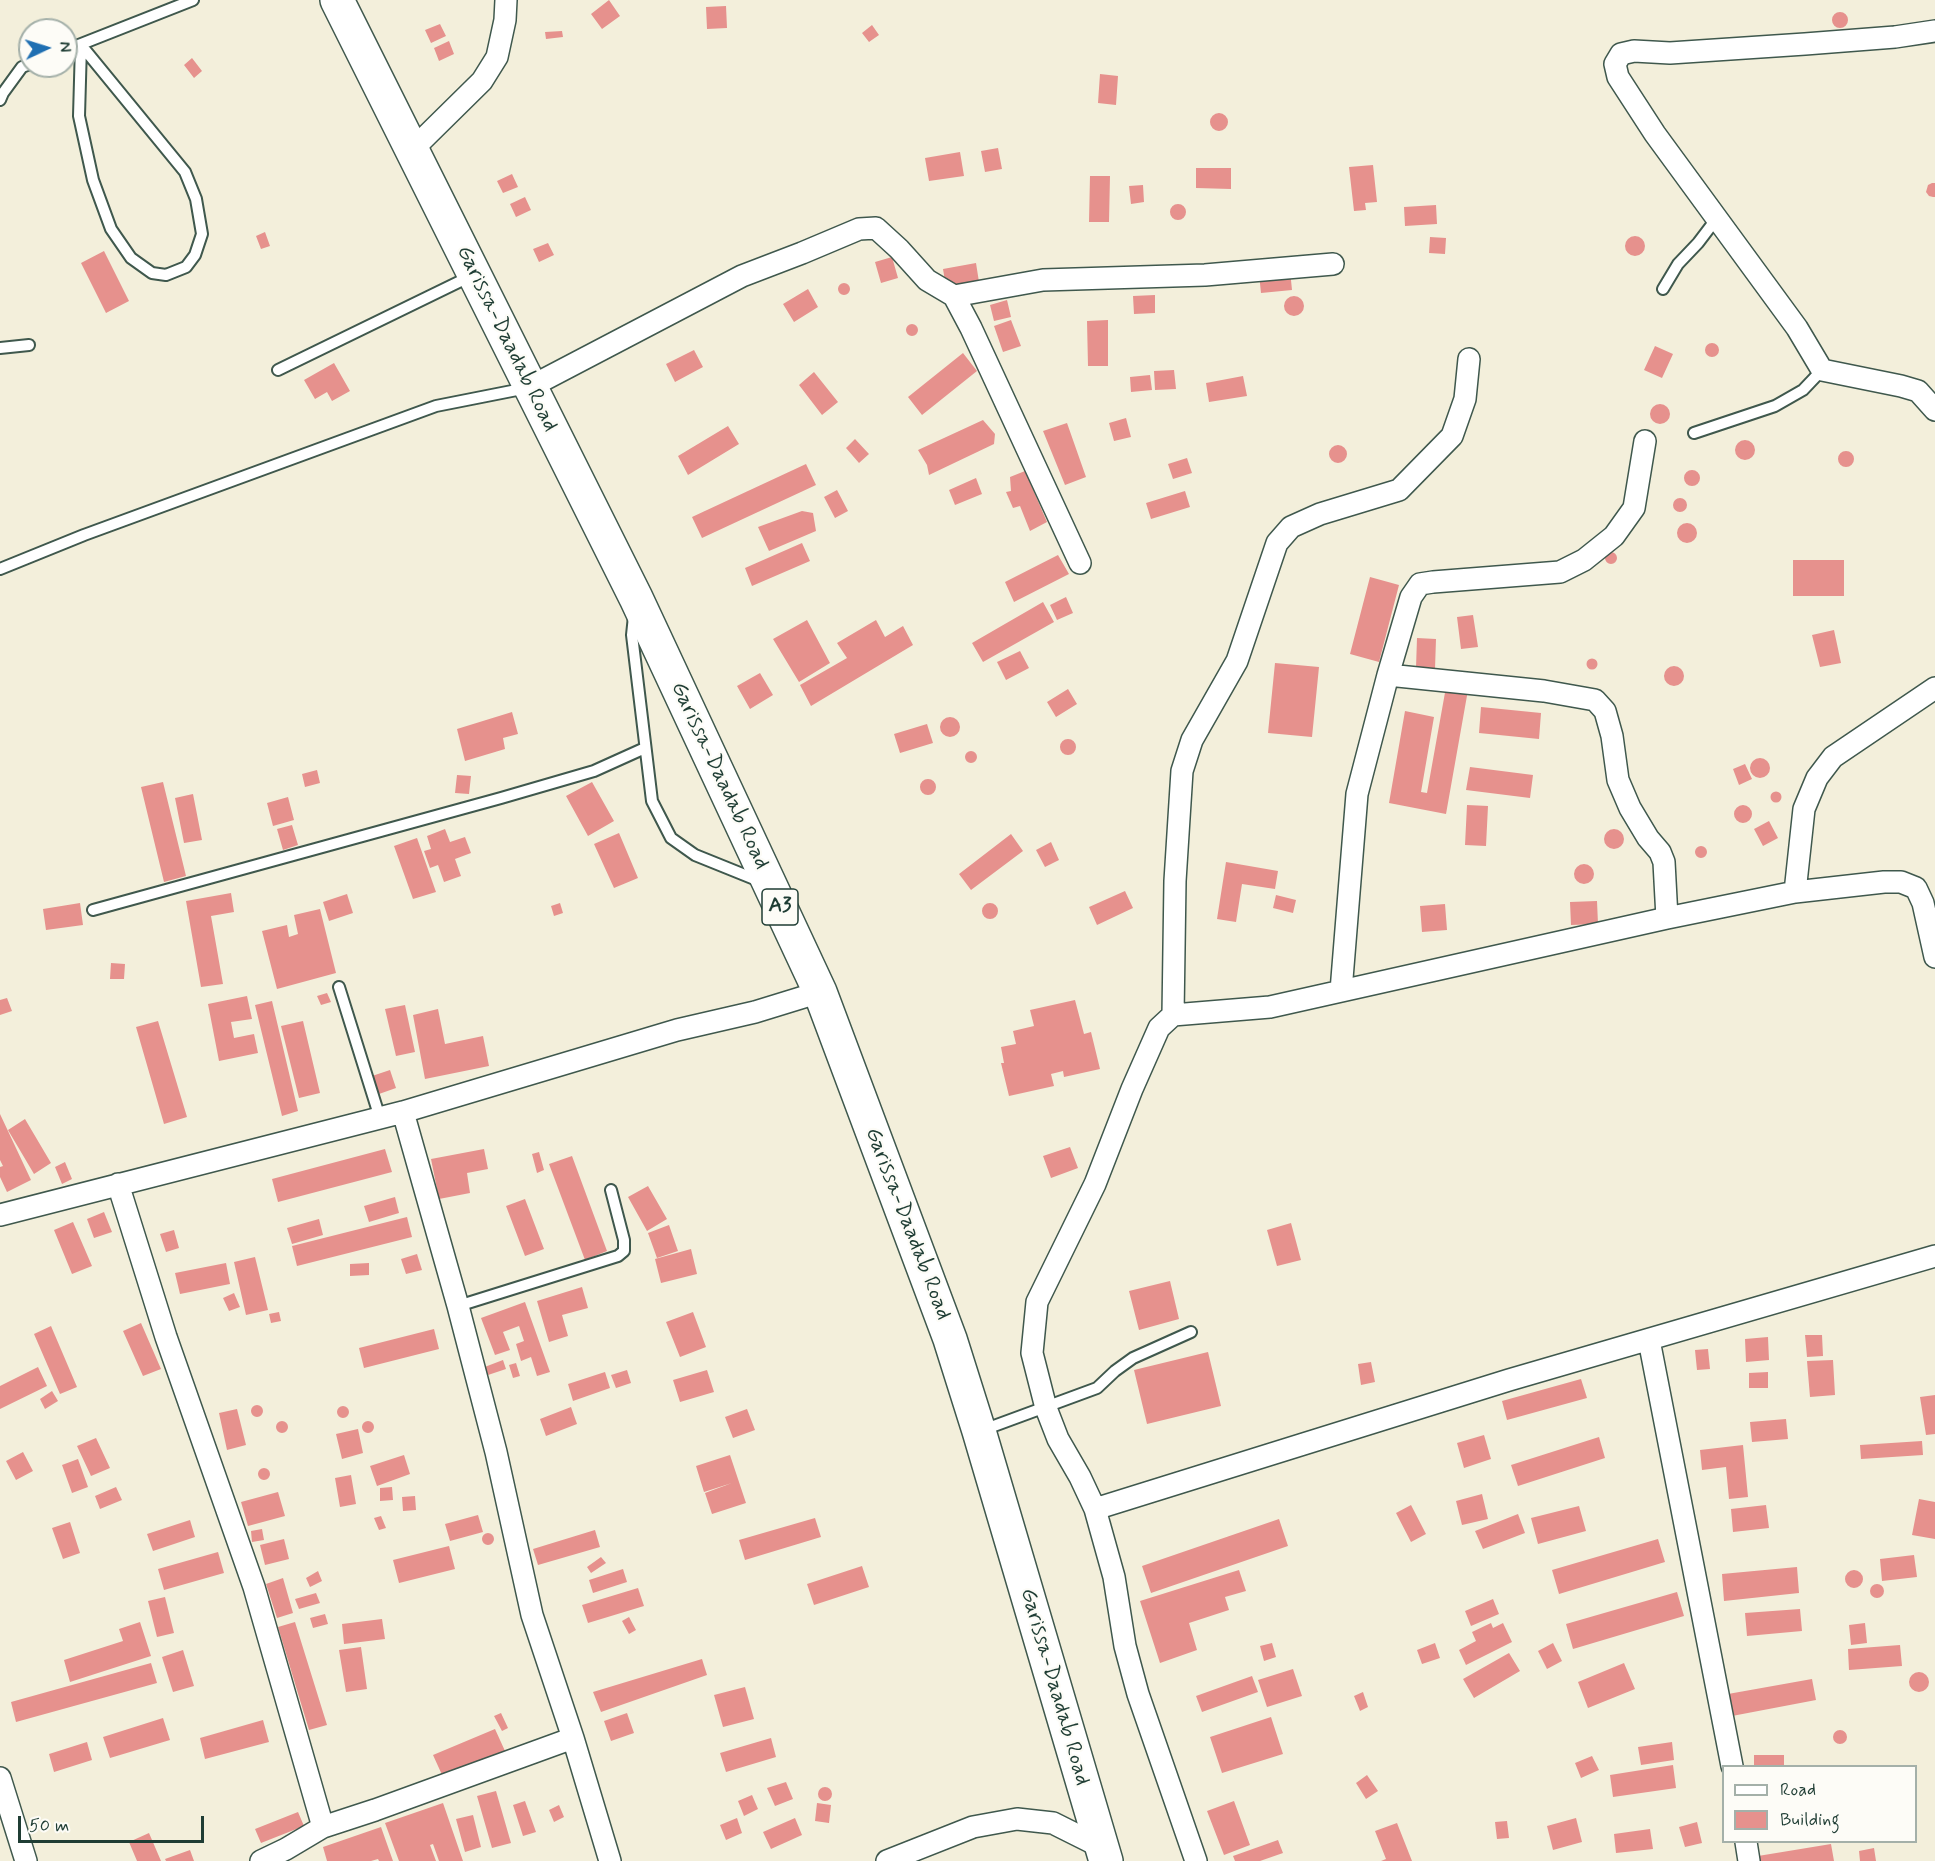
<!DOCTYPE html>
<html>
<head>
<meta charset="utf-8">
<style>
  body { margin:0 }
  #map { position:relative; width:1935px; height:1861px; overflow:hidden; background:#f3efdb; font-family:Mynerve,sans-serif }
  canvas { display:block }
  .legend { position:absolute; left:1722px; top:1765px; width:195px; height:78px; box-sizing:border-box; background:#fdfcf7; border:2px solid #a4b0a9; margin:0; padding:8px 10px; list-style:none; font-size:18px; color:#1f3d34 }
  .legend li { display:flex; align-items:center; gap:12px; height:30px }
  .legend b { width:30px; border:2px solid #a4b0a9 }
  .north { position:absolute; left:18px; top:18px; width:60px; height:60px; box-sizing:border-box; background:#fdfcf7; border:2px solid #a4b0a9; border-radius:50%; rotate:86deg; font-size:16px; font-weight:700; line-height:24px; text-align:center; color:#1f3d34 }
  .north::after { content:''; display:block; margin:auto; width:21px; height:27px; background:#1f6fb2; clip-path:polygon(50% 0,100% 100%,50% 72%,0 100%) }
  .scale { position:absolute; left:18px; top:1816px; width:186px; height:27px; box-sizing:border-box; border:3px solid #1f3d34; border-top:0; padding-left:8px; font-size:18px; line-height:21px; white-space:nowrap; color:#1f3d34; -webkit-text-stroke:4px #fdfcf7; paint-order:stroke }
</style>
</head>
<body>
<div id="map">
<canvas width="1935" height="1861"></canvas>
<ul class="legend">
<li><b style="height:8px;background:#fff"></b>Road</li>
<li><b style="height:16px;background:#e6918d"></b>Building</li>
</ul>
<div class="north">N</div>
<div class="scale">50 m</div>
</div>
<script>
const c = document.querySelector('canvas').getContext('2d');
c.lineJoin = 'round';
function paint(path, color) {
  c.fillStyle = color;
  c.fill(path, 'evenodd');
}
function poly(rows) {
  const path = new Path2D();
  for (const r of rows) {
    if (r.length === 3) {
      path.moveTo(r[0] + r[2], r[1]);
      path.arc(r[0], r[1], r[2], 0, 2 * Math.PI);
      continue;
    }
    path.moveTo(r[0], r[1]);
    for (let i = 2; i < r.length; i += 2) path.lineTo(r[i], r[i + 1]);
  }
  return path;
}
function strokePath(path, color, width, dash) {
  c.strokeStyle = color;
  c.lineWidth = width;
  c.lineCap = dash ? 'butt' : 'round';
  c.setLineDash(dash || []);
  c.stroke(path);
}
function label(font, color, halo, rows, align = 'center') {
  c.font = font + ' Mynerve,sans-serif';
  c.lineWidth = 4.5;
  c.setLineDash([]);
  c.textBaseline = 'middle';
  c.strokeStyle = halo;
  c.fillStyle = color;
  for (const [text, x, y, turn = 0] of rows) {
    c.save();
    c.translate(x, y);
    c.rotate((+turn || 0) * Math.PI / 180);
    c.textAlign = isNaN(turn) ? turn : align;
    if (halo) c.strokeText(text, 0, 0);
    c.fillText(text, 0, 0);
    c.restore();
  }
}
paint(poly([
  [609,0,620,16,602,29,591,14],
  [726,6,727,28,707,29,706,7],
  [1840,20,8],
  [440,24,446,36,431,43,425,30],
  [872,25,879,35,869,42,862,33],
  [562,31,563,37,546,39,545,32],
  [449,41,454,54,439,61,434,48],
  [192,58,202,71,194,78,184,65],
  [1100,74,1118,76,1116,105,1098,103],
  [1219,122,9],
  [998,148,1002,169,985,172,981,151],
  [960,152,964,176,929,181,925,158],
  [1373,165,1377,202,1365,203,1366,210,1354,211,1349,167],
  [1196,168,1231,168,1231,189,1196,188],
  [512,174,518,187,503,193,497,181],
  [1090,176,1110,176,1109,222,1089,222],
  [1932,183,1935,183,1935,197,1933,197,1929,196,1926,192,1928,185],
  [1143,185,1144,202,1131,204,1129,186],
  [525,197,531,210,516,217,510,204],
  [1178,212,8],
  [1436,205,1437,224,1405,226,1404,207],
  [265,232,270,246,261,249,256,236],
  [1635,246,10],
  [1430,237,1446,238,1445,254,1429,253],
  [548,243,554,255,539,262,533,249],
  [104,251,129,301,106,313,81,263],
  [892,257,898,278,881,283,875,262],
  [976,263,979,282,946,287,943,269],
  [1290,270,1292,290,1261,293,1259,274],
  [844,289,6],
  [808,289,818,307,794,322,783,304],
  [1155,295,1155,313,1134,314,1133,296],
  [1294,306,10],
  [1007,300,1011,317,994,321,990,305],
  [1011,320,1021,346,1003,352,994,326],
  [1108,320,1108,366,1088,366,1087,321],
  [912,330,6],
  [1712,350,7],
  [1655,346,1673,354,1662,378,1644,370],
  [694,350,703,367,675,382,666,364],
  [963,353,977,371,922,415,908,397],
  [334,363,350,391,332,401,327,392,315,399,304,380],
  [1174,370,1176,389,1155,390,1154,371],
  [814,372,838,402,822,415,799,385],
  [1150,375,1152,390,1131,392,1130,377],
  [1243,376,1247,396,1209,402,1206,383],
  [1660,414,10],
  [1126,418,1131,437,1114,441,1109,423],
  [983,420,995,434,994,444,929,475,927,465,918,450],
  [1067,423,1086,477,1065,485,1043,431],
  [728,426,739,444,688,475,678,456],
  [855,439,869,454,859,463,846,448],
  [1745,450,10],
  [1338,454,9],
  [1846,459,8],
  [1187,458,1192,473,1173,479,1168,464],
  [806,464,816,485,702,538,692,517],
  [1692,478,8],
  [1025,471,1047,522,1030,531,1020,506,1013,508,1006,492,1011,491,1010,477],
  [976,478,982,494,955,505,949,490],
  [837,490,848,511,835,518,824,497],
  [1185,491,1190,507,1151,519,1146,503],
  [1680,505,7],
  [802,511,813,513,816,531,769,551,758,527],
  [1687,533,10],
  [802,543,810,561,752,586,745,568],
  [1611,558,6],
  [1058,555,1069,574,1014,602,1005,582],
  [1793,560,1844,560,1844,596,1793,596],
  [1370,577,1399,585,1379,662,1350,654],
  [1066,597,1073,613,1057,620,1050,605],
  [1043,602,1054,622,983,662,972,643],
  [1473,615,1478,647,1461,649,1457,617],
  [807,620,830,663,799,682,773,639],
  [876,620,885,637,903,626,913,645,811,706,800,685,847,658,837,643],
  [1834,630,1841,663,1820,667,1812,635],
  [1417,638,1436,639,1435,669,1416,668],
  [1020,651,1029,668,1006,680,997,662],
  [1592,664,5.5],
  [1275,663,1319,667,1312,737,1268,733],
  [1674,676,10],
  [760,673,773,695,750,709,737,686],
  [1446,687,1468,690,1446,814,1389,803,1405,711,1434,717,1421,792,1427,793],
  [1068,689,1077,704,1056,717,1047,702],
  [1481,707,1541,713,1539,739,1479,733],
  [512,712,518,734,503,738,505,749,465,761,457,729],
  [950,727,10],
  [927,724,933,743,900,753,894,734],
  [1068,747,8],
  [971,757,6],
  [1760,768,10],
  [1745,764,1752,779,1739,785,1733,769],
  [1470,767,1533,775,1530,798,1466,790],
  [317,770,320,783,305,787,302,774],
  [457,775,471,776,469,794,455,793],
  [928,787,8],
  [163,782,186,876,164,882,141,787],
  [592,782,614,821,588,836,566,796],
  [1776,797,5.5],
  [193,794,202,840,184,843,175,798],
  [288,797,294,820,273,826,267,803],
  [1467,805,1488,806,1486,846,1465,845],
  [1743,814,9],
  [1769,821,1778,838,1763,846,1754,829],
  [292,825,298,845,283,850,277,829],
  [445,829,450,842,465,837,471,853,455,859,461,876,444,882,438,865,430,868,424,851,431,849,427,836],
  [1614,839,10],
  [619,833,638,878,614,888,594,844],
  [1011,834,1023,851,971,890,959,874],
  [417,838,436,892,413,899,394,846],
  [1051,842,1059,860,1045,867,1036,850],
  [1701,852,6],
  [1226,862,1278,871,1275,889,1242,884,1236,922,1217,919],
  [1584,874,10],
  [1125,891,1133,908,1097,925,1089,907],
  [231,893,234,912,211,916,223,984,201,987,186,901],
  [347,894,353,913,329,921,323,902],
  [1276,895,1296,900,1293,913,1273,908],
  [1597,901,1598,924,1571,925,1570,902],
  [80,903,83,925,46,930,43,909],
  [560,903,563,913,554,916,551,906],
  [990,911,8],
  [1445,904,1447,930,1422,932,1420,906],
  [320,909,336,973,277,989,262,931,287,925,289,937,298,934,294,915],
  [111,963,125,964,124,979,110,979],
  [327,993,331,1002,321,1005,317,996],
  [247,996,252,1019,231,1022,234,1038,254,1034,258,1053,219,1061,208,1004],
  [7,998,12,1011,0,1015,0,1000],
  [1075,1000,1084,1034,1091,1032,1100,1069,1064,1077,1063,1071,1051,1074,1054,1086,1009,1096,1001,1063,1004,1063,1001,1047,1016,1044,1013,1031,1034,1026,1030,1010],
  [272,1001,298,1111,282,1116,255,1005],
  [405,1005,415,1052,396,1056,385,1009],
  [438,1009,445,1044,483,1036,489,1066,425,1079,413,1015],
  [158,1021,187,1117,164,1124,136,1027],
  [303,1021,320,1093,299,1098,281,1026],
  [390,1070,396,1088,379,1094,372,1076],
  [0,1114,31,1180,7,1192,0,1177,0,1167,3,1166,0,1160],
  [25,1119,51,1163,34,1174,8,1130],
  [1070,1147,1078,1168,1051,1178,1043,1156],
  [385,1149,392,1172,278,1202,272,1179],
  [484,1149,488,1169,467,1173,470,1193,439,1199,431,1159],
  [539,1152,544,1170,537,1173,532,1154],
  [572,1156,607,1251,585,1260,549,1164],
  [65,1162,72,1179,62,1184,55,1167],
  [648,1186,667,1219,647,1231,628,1197],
  [395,1197,399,1213,369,1222,364,1206],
  [525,1199,544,1249,525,1256,506,1206],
  [104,1212,112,1232,94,1238,87,1219],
  [407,1217,412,1237,297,1266,292,1246],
  [319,1219,323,1235,292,1244,287,1228],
  [73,1222,92,1266,72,1274,54,1230],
  [1291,1223,1301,1260,1277,1266,1267,1230],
  [669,1225,678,1251,657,1258,648,1233],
  [174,1230,179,1248,166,1252,160,1234],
  [691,1249,697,1274,661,1283,655,1259],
  [417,1254,422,1270,406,1274,401,1259],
  [255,1257,268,1310,246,1315,234,1262],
  [226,1263,230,1284,180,1294,175,1273],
  [369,1263,369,1275,350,1276,350,1264],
  [1170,1281,1179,1319,1139,1330,1129,1291],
  [582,1287,588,1308,562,1315,568,1336,549,1342,537,1301],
  [234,1293,240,1307,229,1311,223,1298],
  [525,1302,550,1372,537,1376,531,1357,521,1361,516,1344,524,1341,519,1326,503,1332,510,1350,495,1355,481,1318],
  [279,1312,281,1321,271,1323,269,1314],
  [693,1312,706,1347,680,1357,666,1322],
  [141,1323,161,1369,143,1376,123,1331],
  [51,1326,77,1387,60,1394,34,1334],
  [434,1329,439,1349,364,1368,359,1348],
  [1805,1335,1822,1335,1823,1356,1807,1357],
  [1768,1337,1769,1360,1746,1362,1745,1339],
  [1708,1349,1710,1369,1697,1370,1695,1350],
  [1208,1352,1221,1406,1147,1424,1134,1370],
  [503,1360,506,1369,485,1376,482,1368],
  [1833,1360,1835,1395,1810,1397,1807,1361],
  [1371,1362,1375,1382,1361,1385,1358,1364],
  [516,1363,520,1376,513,1378,509,1365],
  [38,1367,47,1386,0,1409,0,1386],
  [627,1370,631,1383,616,1388,611,1375],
  [707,1370,714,1392,680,1402,673,1380],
  [605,1372,610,1388,573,1401,568,1384],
  [1768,1372,1768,1388,1749,1388,1749,1373],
  [1581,1379,1587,1398,1507,1420,1502,1401],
  [52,1391,58,1401,45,1409,40,1399],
  [1935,1395,1935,1434,1926,1435,1920,1397],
  [257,1411,6],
  [343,1412,6],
  [571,1407,577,1424,546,1436,540,1419],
  [237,1409,246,1445,227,1450,219,1413],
  [747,1409,755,1430,733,1438,725,1417],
  [1786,1419,1788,1439,1752,1442,1750,1422],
  [282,1427,6],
  [368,1427,6],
  [358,1429,363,1453,342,1459,336,1434],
  [1484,1435,1491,1459,1464,1468,1457,1443],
  [1599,1437,1605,1458,1518,1486,1511,1465],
  [96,1438,110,1468,91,1476,77,1446],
  [1922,1441,1923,1455,1861,1459,1860,1445],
  [1743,1445,1748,1497,1729,1499,1726,1467,1702,1470,1700,1450],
  [23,1452,33,1471,16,1480,6,1461],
  [404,1455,410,1474,377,1486,370,1466],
  [730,1455,746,1503,712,1514,705,1493,732,1483,704,1492,696,1466],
  [78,1459,88,1487,72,1493,62,1465],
  [264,1474,6],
  [351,1475,356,1504,340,1507,335,1478],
  [116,1487,122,1500,100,1509,95,1496],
  [392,1487,393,1500,380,1501,380,1488],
  [278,1492,285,1516,248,1526,241,1502],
  [1482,1494,1488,1519,1462,1525,1456,1501],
  [415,1496,416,1510,403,1511,402,1497],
  [1919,1499,1935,1502,1935,1539,1912,1535],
  [1411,1505,1426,1534,1411,1542,1396,1513],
  [1766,1505,1769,1528,1733,1532,1731,1509],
  [1579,1506,1586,1531,1538,1544,1531,1518],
  [1518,1514,1525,1533,1483,1549,1475,1531],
  [478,1515,483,1532,450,1541,445,1524],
  [381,1516,386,1528,379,1530,374,1518],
  [815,1518,821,1537,745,1560,739,1540],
  [1279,1519,1288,1546,1151,1593,1142,1566],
  [190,1520,195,1537,153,1551,147,1534],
  [70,1522,80,1553,63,1559,52,1528],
  [262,1529,264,1540,252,1542,251,1531],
  [595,1530,600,1547,538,1565,533,1549],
  [488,1539,6],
  [284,1539,289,1559,265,1565,260,1545],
  [1658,1539,1665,1562,1559,1594,1552,1570],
  [449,1546,455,1569,399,1583,393,1560],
  [218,1552,224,1573,164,1590,158,1569],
  [1914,1555,1917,1577,1882,1581,1880,1559],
  [601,1557,606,1563,591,1573,587,1567],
  [862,1566,869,1587,814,1605,807,1584],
  [1797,1567,1799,1593,1724,1601,1722,1574],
  [623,1569,627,1582,593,1593,589,1580],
  [1854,1579,9],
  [1239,1570,1246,1591,1225,1597,1229,1610,1189,1623,1197,1650,1160,1663,1140,1601],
  [318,1571,322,1581,310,1587,306,1578],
  [283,1578,293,1613,277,1618,266,1584],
  [1877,1591,7],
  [638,1588,644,1606,588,1623,582,1605],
  [1677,1592,1684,1616,1573,1649,1566,1624],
  [316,1593,320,1603,299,1609,295,1599],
  [165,1597,174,1633,157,1637,148,1601],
  [1493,1599,1499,1614,1471,1626,1465,1611],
  [1800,1609,1802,1631,1747,1636,1745,1613],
  [325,1614,328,1624,313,1628,310,1618],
  [629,1617,636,1630,629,1634,622,1621],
  [382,1619,385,1639,344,1644,342,1624],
  [140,1622,151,1656,70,1682,64,1660,123,1641,119,1629],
  [295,1622,327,1725,309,1730,278,1627],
  [1491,1623,1493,1628,1503,1623,1512,1642,1466,1665,1459,1650,1476,1641,1472,1632],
  [1865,1623,1867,1643,1851,1645,1849,1625],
  [1272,1643,1276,1657,1264,1661,1260,1646],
  [1435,1643,1440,1658,1422,1664,1417,1650],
  [1553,1643,1562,1661,1547,1669,1538,1651],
  [1900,1645,1902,1666,1849,1670,1848,1649],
  [361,1647,367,1689,346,1692,339,1650],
  [183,1650,194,1686,173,1692,162,1657],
  [1509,1653,1520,1671,1474,1698,1463,1679],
  [702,1659,707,1675,601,1712,593,1692],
  [151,1663,157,1683,16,1722,11,1702],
  [1624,1663,1635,1689,1588,1708,1578,1682],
  [1293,1669,1302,1696,1267,1707,1258,1680],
  [1919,1682,10],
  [1252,1676,1258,1692,1202,1712,1196,1696],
  [1812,1679,1816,1700,1732,1716,1728,1694],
  [745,1687,754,1719,723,1727,714,1695],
  [1363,1692,1368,1707,1360,1711,1354,1696],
  [501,1713,508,1728,502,1731,494,1716],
  [627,1713,634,1733,611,1741,604,1721],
  [1271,1717,1283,1754,1222,1773,1210,1737],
  [163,1718,170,1740,110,1758,103,1737],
  [263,1720,269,1742,205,1759,200,1738],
  [495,1729,505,1751,443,1777,433,1755],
  [1840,1737,7],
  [771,1738,776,1757,726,1772,720,1753],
  [87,1742,92,1760,54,1772,49,1754],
  [1672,1742,1674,1760,1641,1765,1638,1747],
  [1754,1755,1784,1755,1784,1766,1754,1766],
  [1592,1756,1599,1770,1581,1778,1575,1763],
  [1673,1765,1676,1788,1613,1797,1610,1775],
  [1367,1775,1378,1791,1366,1799,1356,1783],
  [786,1782,793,1799,775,1806,767,1788],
  [825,1794,7],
  [496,1791,511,1843,492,1848,477,1796],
  [752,1795,758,1809,744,1816,738,1801],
  [525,1801,536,1832,523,1836,513,1805],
  [1234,1801,1250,1845,1224,1855,1207,1811],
  [443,1803,463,1861,439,1861,433,1844,430,1845,436,1861,399,1861,385,1823],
  [817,1803,831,1805,829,1823,815,1821],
  [559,1805,564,1817,554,1822,549,1810],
  [298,1812,304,1826,261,1843,255,1829],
  [473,1815,481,1847,465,1852,456,1819],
  [737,1818,742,1833,726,1840,720,1825],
  [795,1818,802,1835,771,1849,763,1832],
  [1576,1818,1582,1842,1553,1850,1547,1826],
  [1507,1821,1509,1838,1497,1839,1495,1822],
  [1697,1822,1702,1843,1685,1847,1679,1827],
  [1397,1823,1412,1861,1381,1861,1386,1859,1375,1831],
  [381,1827,393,1861,379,1861,378,1859,371,1861,327,1861,323,1847],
  [1650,1829,1653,1849,1616,1853,1614,1834],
  [149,1833,161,1861,137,1861,129,1842],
  [1278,1840,1283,1853,1260,1861,1235,1861,1233,1856],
  [1831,1844,1834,1861,1759,1861,1758,1856],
  [1874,1848,1876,1861,1860,1861,1859,1851],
  [190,1850,194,1861,166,1861,165,1859]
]), '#e6918d');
const lane = poly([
  [81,45,185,172,196,199,202,234,195,255,186,267,166,275,152,273,131,258,111,229,93,180,79,116,81,45],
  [66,50,193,0],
  [0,100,3,93,22,67,30,64],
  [1663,289,1678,264,1698,243,1717,218],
  [0,348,29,345],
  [278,370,471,276],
  [1694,433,1775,406,1803,390,1822,370],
  [0,569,84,535,436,406,527,388],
  [634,616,632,635,652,801,671,838,695,855,762,882],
  [93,910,501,798,594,771,645,748],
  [339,987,380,1118],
  [458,1306,618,1256,624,1251,624,1240,611,1190],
  [983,1430,1097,1388,1115,1371,1133,1358,1191,1332]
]);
const street = poly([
  [1935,31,1895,37,1805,44,1670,53,1634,51,1621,54,1615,64,1618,77,1655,134,1797,328,1822,370,1901,386,1918,391,1935,410],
  [412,150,482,81,497,57,505,20,506,0],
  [954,296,1043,280,1205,275,1333,264],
  [530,387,742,276,802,253,859,229,876,228,899,249,927,280,954,296,971,328,1080,563],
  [1388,675,1544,691,1595,700,1605,711,1612,736,1618,780,1630,808,1648,838,1660,852,1664,862,1667,918],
  [1795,892,1804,809,1817,778,1833,757,1935,688],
  [1341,991,1357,794,1388,675,1411,597,1420,584,1433,582,1560,572,1584,560,1614,536,1634,508,1645,441],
  [1173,1015,1175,881,1182,771,1192,740,1237,661,1277,543,1291,527,1320,514,1399,490,1452,436,1465,399,1469,359],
  [403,1112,458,1306,496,1452,532,1615,573,1738,610,1861],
  [118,1184,166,1337,254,1587,323,1827],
  [0,1215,403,1112,677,1030,755,1012,820,992],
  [1649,1340,1732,1766],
  [1095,1509,1509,1380,1935,1256],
  [0,1778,26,1861],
  [1746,1842,1749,1861],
  [261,1861,286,1849,323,1827,375,1810,573,1738],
  [887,1861,973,1827,1017,1819,1053,1823,1101,1847],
  [1196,1861,1138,1694,1125,1646,1114,1577,1095,1509,1080,1477,1058,1439,1046,1408,1032,1353,1037,1302,1095,1184,1132,1089,1159,1028,1173,1015,1270,1007,1667,918,1795,892,1884,882,1901,882,1916,888,1923,903,1935,957]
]);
const highway = poly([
  [337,0,636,598,820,992,950,1339,979,1431,1106,1861]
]);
strokePath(lane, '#3f584d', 14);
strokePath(street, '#3f584d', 24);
strokePath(highway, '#3f584d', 36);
strokePath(lane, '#fff', 10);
strokePath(street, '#fff', 21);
strokePath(highway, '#fff', 33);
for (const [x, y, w] of [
  [780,907,36]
]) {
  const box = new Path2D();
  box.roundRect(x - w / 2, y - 18, w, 36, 4.5);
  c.fillStyle = '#fdfcf7';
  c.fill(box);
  strokePath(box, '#1f3d34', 1.5);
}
label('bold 21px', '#1f3d34', null, [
  ["A3",780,907]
]);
label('22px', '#1f3d34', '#fdfcf7', [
  ["Garissa-Daadab Road",506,339,64],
  ["Garissa-Daadab Road",719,776,65],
  ["Garissa-Daadab Road",907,1224,69],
  ["Garissa-Daadab Road",1054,1687,74]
]);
</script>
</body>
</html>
